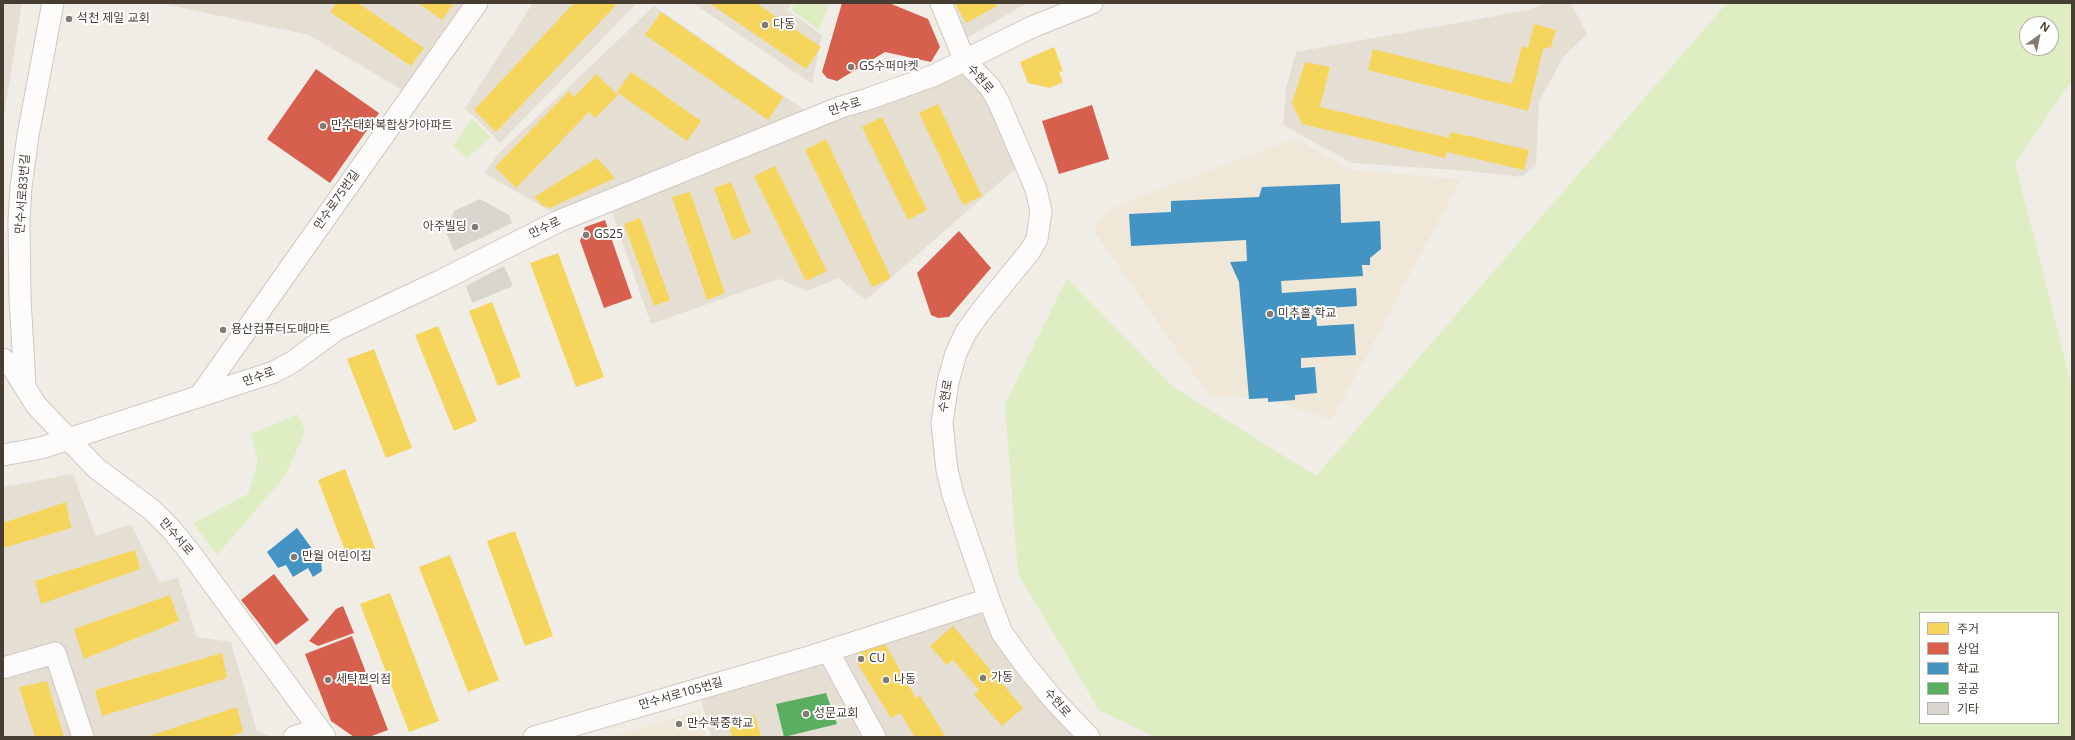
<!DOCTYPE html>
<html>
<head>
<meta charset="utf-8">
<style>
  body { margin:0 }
  #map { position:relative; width:2075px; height:740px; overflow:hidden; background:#f0ede7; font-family:"Noto Sans","Noto Sans KR",sans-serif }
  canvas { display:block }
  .frame { position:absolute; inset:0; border:4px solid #463d33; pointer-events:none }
  .legend { position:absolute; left:1919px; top:612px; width:140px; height:112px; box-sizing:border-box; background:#fff; border:1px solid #b5b1ad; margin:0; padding:5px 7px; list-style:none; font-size:12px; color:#463d33 }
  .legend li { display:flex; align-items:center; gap:8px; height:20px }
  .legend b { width:20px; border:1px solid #b5b1ad }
  .north { position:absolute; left:2019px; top:16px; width:40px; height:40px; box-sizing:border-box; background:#fff; border:1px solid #b5b1ad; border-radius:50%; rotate:33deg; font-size:11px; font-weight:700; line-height:16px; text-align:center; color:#463d33 }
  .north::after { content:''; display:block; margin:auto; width:14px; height:18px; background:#827b72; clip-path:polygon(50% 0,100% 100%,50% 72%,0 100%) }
</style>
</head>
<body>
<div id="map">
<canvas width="2075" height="740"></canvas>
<div class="frame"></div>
<ul class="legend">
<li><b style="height:11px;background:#f6d55c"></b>주거</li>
<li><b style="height:11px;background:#d6604d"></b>상업</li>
<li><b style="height:11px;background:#4393c3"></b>학교</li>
<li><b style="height:11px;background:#5aae61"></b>공공</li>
<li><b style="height:11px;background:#d8d4ce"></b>기타</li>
</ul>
<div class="north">N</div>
</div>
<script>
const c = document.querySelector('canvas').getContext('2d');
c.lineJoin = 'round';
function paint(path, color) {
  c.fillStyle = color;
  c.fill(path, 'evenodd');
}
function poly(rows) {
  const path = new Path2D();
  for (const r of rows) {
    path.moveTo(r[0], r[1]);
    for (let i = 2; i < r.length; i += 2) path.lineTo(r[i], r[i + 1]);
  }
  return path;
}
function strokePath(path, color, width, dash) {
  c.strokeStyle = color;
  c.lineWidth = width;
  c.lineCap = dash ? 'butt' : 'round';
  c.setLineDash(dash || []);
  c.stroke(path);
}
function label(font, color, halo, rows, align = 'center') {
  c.font = font + ' "Noto Sans","Noto Sans KR",sans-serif';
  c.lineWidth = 4;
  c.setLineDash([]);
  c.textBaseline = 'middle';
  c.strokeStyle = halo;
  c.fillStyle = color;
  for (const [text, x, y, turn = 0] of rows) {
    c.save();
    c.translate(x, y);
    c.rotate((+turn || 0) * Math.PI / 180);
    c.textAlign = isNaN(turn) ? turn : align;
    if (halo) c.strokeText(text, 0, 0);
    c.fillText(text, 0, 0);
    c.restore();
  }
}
paint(poly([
  [3,3,22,3,3,122],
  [160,3,473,3,411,95,309,35],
  [533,3,637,3,500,143,465,108],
  [693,3,792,3,787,10,822,35,812,84],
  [955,3,1027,3,967,38],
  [1546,3,1571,3,1587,34,1563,57,1539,102,1536,166,1521,177,1469,171,1352,163,1283,125,1286,88,1296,52,1528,10],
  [654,6,809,113,557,215,484,173,499,153],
  [965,61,1024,161,866,300,838,278,807,291,779,279,651,324,608,201],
  [73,474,96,536,131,524,159,582,178,578,197,637,231,642,257,731,272,737,3,737,3,487],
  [979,609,1019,674,1078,737,886,737,838,656],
  [825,659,871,737,711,737,701,699]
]), '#e5dfd3');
paint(poly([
  [1295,138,1351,170,1461,179,1332,420,1270,399,1209,396,1094,231,1108,209],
  [699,710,706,737,613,737]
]), '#efe8d8');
paint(poly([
  [795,3,829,3,819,30,791,9],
  [1727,3,2072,3,2072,80,2015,163,2072,387,2072,737,1155,737,1099,710,1018,574,1005,404,1067,278,1172,386,1316,476],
  [2027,24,2051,24,2051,48,2027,48],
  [1920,613,2058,613,2058,723,1920,723],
  [472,118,491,137,467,159,453,146],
  [298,414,305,431,286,475,217,555,193,523,248,494,258,462,251,434]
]), '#dfedc3');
paint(poly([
  [336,3,358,3,424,48,411,66,330,12],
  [418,3,454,3,442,20],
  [574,3,618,3,496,132,474,110],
  [709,3,756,3,821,47,806,69],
  [996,3,997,6,966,23,955,4],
  [661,12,783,97,768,120,645,35],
  [1534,24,1556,30,1551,47,1543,49,1528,111,1368,70,1373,49,1512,84,1522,46,1528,48],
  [1054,47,1063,71,1059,72,1063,82,1050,88,1028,83,1020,62],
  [1305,62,1330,67,1320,107,1449,138,1451,132,1529,150,1524,170,1447,152,1445,158,1302,124,1292,103],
  [631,72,701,121,687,141,617,92],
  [596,74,618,95,595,118,589,112,516,188,495,167,569,91,574,97],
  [938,104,982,196,963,205,919,113],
  [882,117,927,210,908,220,862,127],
  [826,139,891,278,872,287,805,150],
  [597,158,615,178,550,208,543,206,534,197],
  [775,166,827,271,806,281,754,176],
  [731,182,751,233,733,240,714,188],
  [690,192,725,293,707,300,672,197],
  [640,218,670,300,654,306,624,224],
  [558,253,604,377,576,387,530,263],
  [492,302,521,377,498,386,469,311],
  [438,326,477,421,454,431,415,335],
  [374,349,412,448,386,458,347,359],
  [345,469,375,548,348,558,318,480],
  [66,502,71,528,3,548,3,523],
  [515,531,553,636,525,646,487,541],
  [135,550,140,569,41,604,35,581],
  [450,555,499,680,468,692,419,567],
  [390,593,439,721,409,732,360,604],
  [170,595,179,621,84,659,74,629],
  [953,626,1023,708,1002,726,974,695,979,690,953,660,947,665,930,646],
  [885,644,916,698,920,696,946,737,915,737,900,713,891,718,857,663,861,651],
  [222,653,227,678,102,716,95,690],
  [47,681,64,737,35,737,19,687],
  [237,707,243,732,228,737,146,737],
  [755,715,761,737,732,737,727,720]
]), '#f6d55c');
paint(poly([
  [842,3,889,3,928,19,940,47,931,62,885,52,837,81,827,78,822,72],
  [316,69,379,113,330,183,267,139],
  [1092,105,1109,159,1059,174,1042,121],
  [605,220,632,298,604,308,580,241,585,227],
  [959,231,991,268,949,317,938,318,931,315,917,273],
  [274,574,309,620,276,645,241,600],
  [343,606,354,633,318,646,309,641,336,609],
  [352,636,388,730,369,737,354,737,331,721,305,654]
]), '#d6604d');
paint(poly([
  [1340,184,1341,223,1380,221,1381,249,1370,258,1370,265,1362,265,1363,276,1281,281,1282,293,1356,288,1357,306,1288,311,1288,317,1316,315,1317,326,1354,324,1356,355,1301,358,1301,368,1315,367,1317,393,1295,395,1295,400,1268,402,1268,398,1249,399,1239,282,1230,262,1247,261,1246,240,1131,246,1129,214,1171,212,1171,201,1259,197,1262,187],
  [297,528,321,561,322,571,313,577,308,568,293,577,286,565,278,568,267,552]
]), '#4393c3');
paint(poly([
  [826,693,837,724,784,737,776,704]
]), '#5aae61');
paint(poly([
  [480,199,509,215,512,223,454,251,446,232,454,211],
  [504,266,513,286,472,303,466,286]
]), '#d8d4ce');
const minor = poly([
  [941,3,965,61,990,87,999,103,1036,189,1041,211,1037,239,1030,251,982,310,966,332,956,353,948,382,942,423,947,470,953,495,989,599,1002,633,1026,666,1053,699,1089,737],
  [3,359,13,368,36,405,96,468,152,510,171,529,189,551,325,737],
  [25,385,20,298,19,221,21,187,28,135,53,3],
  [199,397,477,3],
  [3,455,41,448,274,372,294,361,336,330,442,280,559,221,841,107,868,99,935,75,1032,27,1092,3],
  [828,651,875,737],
  [3,668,55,653,83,737],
  [294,737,319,729],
  [534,737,812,656,989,599]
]);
strokePath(minor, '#ccc9c3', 23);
strokePath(minor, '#fdfcfb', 21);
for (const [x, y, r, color] of [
  [69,19,4,"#827b72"],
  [765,25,4,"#827b72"],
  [851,67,4,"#827b72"],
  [323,126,4,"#827b72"],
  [475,227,4,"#827b72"],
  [586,235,4,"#827b72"],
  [1270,314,4,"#827b72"],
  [223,330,4,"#827b72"],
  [294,557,4,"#827b72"],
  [861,659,4,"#827b72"],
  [983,678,4,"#827b72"],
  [328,680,4,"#827b72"],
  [886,680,4,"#827b72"],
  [806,714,4,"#827b72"],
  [679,724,4,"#827b72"]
]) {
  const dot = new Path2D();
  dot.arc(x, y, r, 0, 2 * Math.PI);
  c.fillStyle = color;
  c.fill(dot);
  strokePath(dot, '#fff', 1.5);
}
label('12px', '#463d33', '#fff', [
  ["석천 제일 교회",77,19],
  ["다동",773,25],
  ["GS수퍼마켓",859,67],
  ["만수태화복합상가아파트",331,126],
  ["아주빌딩",467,227,"right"],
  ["GS25",594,235],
  ["미추홀 학교",1278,314],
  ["용산컴퓨터도매마트",231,330],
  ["만월 어린이집",302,557],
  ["CU",869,659],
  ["가동",991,678],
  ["세탁편의점",336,680],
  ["나동",894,680],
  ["성문교회",814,714],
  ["만수북중학교",687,724]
], 'left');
label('12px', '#463d33', '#fff', [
  ["수현로",980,79,49],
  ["만수로",845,107,-18],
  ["만수서로83번길",23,194,-86],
  ["만수로75번길",337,200,-55],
  ["만수로",545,228,-26],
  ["만수로",259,377,-20],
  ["수현로",946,396,-80],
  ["만수서로",176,537,49],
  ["만수서로105번길",681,694,-16],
  ["수현로",1057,703,49]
]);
</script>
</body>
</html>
